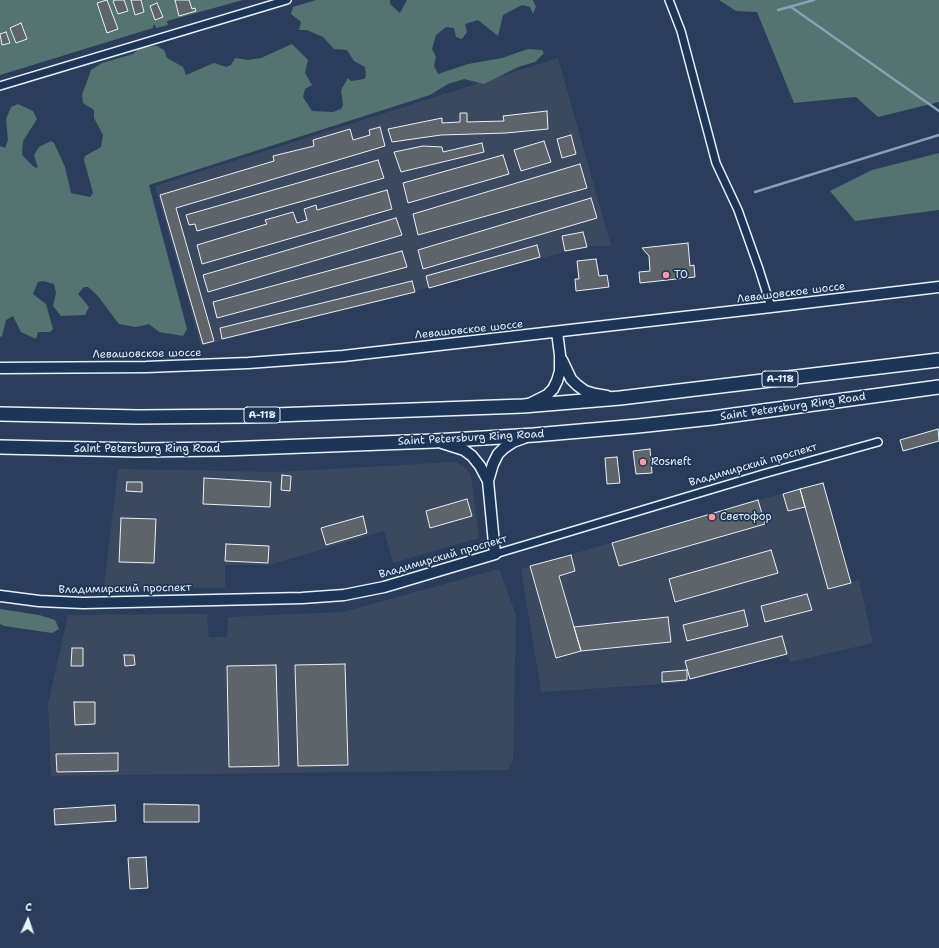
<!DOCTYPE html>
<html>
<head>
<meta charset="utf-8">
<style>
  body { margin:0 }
  #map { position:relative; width:939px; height:948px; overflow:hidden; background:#2a3e5b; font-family:"Shantell Sans",sans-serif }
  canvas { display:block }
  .north { position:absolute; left:8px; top:900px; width:40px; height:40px; -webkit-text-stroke:3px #1d3557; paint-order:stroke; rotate:3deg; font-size:11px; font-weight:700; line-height:16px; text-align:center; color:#e8f1f8 }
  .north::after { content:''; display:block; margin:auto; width:14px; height:18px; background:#e8f1f8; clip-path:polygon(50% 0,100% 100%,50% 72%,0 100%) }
</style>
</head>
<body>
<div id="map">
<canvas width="939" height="948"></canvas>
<div class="north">С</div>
</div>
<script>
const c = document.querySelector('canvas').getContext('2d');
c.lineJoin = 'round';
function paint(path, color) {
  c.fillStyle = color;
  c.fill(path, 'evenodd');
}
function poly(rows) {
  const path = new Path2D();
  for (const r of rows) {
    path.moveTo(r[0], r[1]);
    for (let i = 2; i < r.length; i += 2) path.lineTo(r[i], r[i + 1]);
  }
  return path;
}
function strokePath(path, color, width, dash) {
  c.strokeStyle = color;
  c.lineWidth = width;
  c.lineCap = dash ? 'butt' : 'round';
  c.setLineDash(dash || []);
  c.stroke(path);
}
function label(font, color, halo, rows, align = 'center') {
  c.font = font + ' "Shantell Sans",sans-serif';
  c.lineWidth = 3.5;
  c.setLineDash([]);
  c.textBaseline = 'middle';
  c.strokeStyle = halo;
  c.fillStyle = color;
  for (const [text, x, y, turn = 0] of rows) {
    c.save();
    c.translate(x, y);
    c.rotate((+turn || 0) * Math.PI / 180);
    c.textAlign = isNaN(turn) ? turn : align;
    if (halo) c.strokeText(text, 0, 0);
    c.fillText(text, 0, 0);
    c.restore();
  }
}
paint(poly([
  [558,58,611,246,588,246,201,346,155,186],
  [455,462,466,468,471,476,479,538,393,563,384,531,269,565,225,565,225,588,104,587,118,469,277,472],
  [823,483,851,582,859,580,873,643,791,662,786,655,678,683,541,692,521,569,758,500],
  [499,569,516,615,513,759,508,770,51,776,48,704,68,615,207,614,209,637,227,637,228,617,343,612]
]), '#3a4960');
paint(poly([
  [0,0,243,0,167,21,168,25,156,28,155,25,153,25,153,28,0,75],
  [316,0,390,0,390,4,400,13,407,0,533,0,536,7,533,14,530,7,522,5,503,15,498,36,478,20,465,24,467,32,462,39,456,37,454,28,446,27,436,35,432,49,436,57,434,66,438,74,468,64,502,58,528,49,542,50,544,53,535,62,518,67,484,84,464,79,448,84,430,95,149,185,187,329,183,336,159,332,149,324,136,327,119,324,97,295,88,287,84,287,78,294,89,307,85,315,61,316,53,306,56,293,54,284,43,281,38,282,33,294,46,304,53,329,50,332,38,332,36,339,21,332,13,316,6,320,2,336,0,337,0,146,5,148,8,140,6,119,11,107,18,104,33,111,37,119,23,141,22,154,24,157,34,167,38,168,34,155,39,147,51,141,54,143,65,167,71,193,90,197,93,193,84,160,85,156,101,147,103,135,94,118,94,110,83,103,82,95,91,70,102,63,133,54,141,47,157,46,164,50,167,58,183,67,186,75,214,63,226,67,231,65,235,58,248,60,261,58,292,44,308,60,305,73,312,85,305,89,303,97,312,111,333,112,341,109,343,105,341,90,348,78,351,81,364,79,366,76,365,67,354,61,347,50,334,49,323,37,307,30,299,30,301,22,291,14,293,7],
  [719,0,939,0,939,102,878,117,856,97,794,103,757,12,736,11],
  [939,153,939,210,855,221,830,191,872,170],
  [0,609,39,615,55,620,59,629,52,633,4,626,0,624]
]), '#547371');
strokePath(poly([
  [791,7,939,111],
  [778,10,814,0],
  [755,192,939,135]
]), '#86a2b7', 2.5);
const building = poly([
  [107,0,118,29,107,33,97,3,107,0],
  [115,0,124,0,128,11,118,14,113,1,115,0],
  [131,0,141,0,144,12,135,15,131,0],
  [175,0,189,0,192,9,195,8,196,11,179,16,175,0],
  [157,3,163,17,155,20,150,6,157,3],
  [21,23,27,39,16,43,10,28,21,23],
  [6,32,10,43,2,45,0,34,6,32],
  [547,111,548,129,506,133,441,135,392,142,388,129,442,118,442,123,460,122,460,113,467,113,467,122,504,121,503,116,547,111],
  [380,127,385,146,176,208,214,341,203,344,160,195,274,161,273,156,314,146,313,140,350,129,353,140,370,135,369,130,380,127],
  [571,135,576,154,562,158,557,139,571,135],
  [544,141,551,162,521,171,514,150,544,141],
  [482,143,484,152,401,172,394,152,423,146,442,147,443,152,482,143],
  [503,155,509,174,408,203,403,183,503,155],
  [378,160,384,178,197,231,195,224,189,225,186,215,378,160],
  [580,164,587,188,418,235,413,214,580,164],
  [387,190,392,209,202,264,197,245,267,224,265,220,293,212,297,223,307,220,304,209,316,205,317,210,387,190],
  [591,198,597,218,423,269,418,250,591,198],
  [396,218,402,235,208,292,203,275,396,218],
  [583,232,587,247,565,251,562,236,583,232],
  [688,243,690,266,694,265,695,277,640,283,639,272,650,271,649,256,642,248,688,243],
  [537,245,540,257,429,288,426,276,537,245],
  [402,251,407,267,217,318,213,302,402,251],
  [596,259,599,276,607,275,609,287,576,291,575,279,579,279,577,261,596,259],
  [412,281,415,292,222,339,220,328,412,281],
  [938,429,939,441,903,451,900,440,938,429],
  [650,449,652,473,636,474,633,451,650,449],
  [617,457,620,483,607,484,605,458,617,457],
  [282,475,291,476,290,491,281,490,282,475],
  [204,478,271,482,270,507,203,504,204,478],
  [127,482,142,482,142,492,126,491,127,482],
  [823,483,851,583,828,589,800,489,823,483],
  [800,489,805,507,788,511,783,494,800,489],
  [467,499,472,516,430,528,426,511,467,499],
  [758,500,765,524,619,566,612,543,758,500],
  [363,516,367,533,326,545,321,528,363,516],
  [121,518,156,519,154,563,119,562,121,518],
  [226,544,269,546,268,563,225,561,226,544],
  [771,550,778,573,675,602,669,579,771,550],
  [571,555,575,571,559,576,581,651,556,658,530,566,571,555],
  [807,594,812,610,765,622,761,606,807,594],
  [744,610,748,626,687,641,683,625,744,610],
  [668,617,671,642,581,651,574,627,668,617],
  [782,636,787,654,690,679,685,661,782,636],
  [72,648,83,648,83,666,71,666,72,648],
  [124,655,134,655,135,665,125,666,124,655],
  [345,664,348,765,298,766,295,665,345,664],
  [276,665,279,766,229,767,227,666,276,665],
  [687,670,687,680,662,682,662,672,687,670],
  [74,702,95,702,95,724,75,725,74,702],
  [118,753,118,771,57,772,56,754,118,753],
  [144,804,199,805,199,822,144,822,144,804],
  [115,805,116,821,55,825,54,809,115,805],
  [146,857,148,888,130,889,128,858,146,857]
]);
paint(building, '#5f646a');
strokePath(building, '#e8f1f8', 1);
const street = poly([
  [669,0,681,31,716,163,738,210,759,269,771,307],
  [0,86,287,0],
  [495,554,763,474,878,442]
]);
const secondary = poly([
  [562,360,571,379,577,385,585,391,595,394,607,396],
  [0,368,146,367,248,363,343,356,771,307,939,287],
  [529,404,547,395,553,389,557,381,560,371,560,355,557,332],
  [488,481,493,464,498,454,504,448,513,442,524,438],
  [0,596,39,601,83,603,302,598,344,595,384,587,495,554,488,481,480,466,472,456,464,450,442,443]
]);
const highway = poly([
  [0,414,138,417,247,416,523,406,620,398,939,360],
  [0,447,138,450,224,449,434,441,534,435,638,426,712,418,939,387]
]);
strokePath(street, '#e8f1f8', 10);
strokePath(secondary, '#e8f1f8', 13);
strokePath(highway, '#e8f1f8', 16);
strokePath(street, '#1d3557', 7);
strokePath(secondary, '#1d3557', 10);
strokePath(highway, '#1d3557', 13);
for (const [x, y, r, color] of [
  [666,275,4,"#ff9aa2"],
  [643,462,4,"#ff9aa2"],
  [712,517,4,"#ff9aa2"]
]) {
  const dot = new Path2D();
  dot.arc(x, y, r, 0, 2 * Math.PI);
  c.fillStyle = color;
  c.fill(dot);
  strokePath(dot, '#1d3557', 1.5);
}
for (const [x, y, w] of [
  [780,379,36],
  [262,415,36]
]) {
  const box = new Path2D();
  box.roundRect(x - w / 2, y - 8, w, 16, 3);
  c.fillStyle = '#1d3557';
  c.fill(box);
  strokePath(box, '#e8f1f8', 1);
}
label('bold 10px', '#e8f1f8', null, [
  ["А-118",780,379],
  ["А-118",262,415]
]);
label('11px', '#e8f1f8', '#1d3557', [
  ["ТО",674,275],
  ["Rosneft",651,462],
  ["Светофор",720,517]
], 'left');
label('11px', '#e8f1f8', '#1d3557', [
  ["Левашовское шоссе",791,293,-7],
  ["Левашовское шоссе",469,330,-6],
  ["Левашовское шоссе",147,354,-1],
  ["Saint Petersburg Ring Road",793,407,-8],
  ["Saint Petersburg Ring Road",471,438,-3],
  ["Saint Petersburg Ring Road",147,449],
  ["Владимирский проспект",753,465,-16],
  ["Владимирский проспект",443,557,-16],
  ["Владимирский проспект",125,589,-1]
]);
</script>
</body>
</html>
